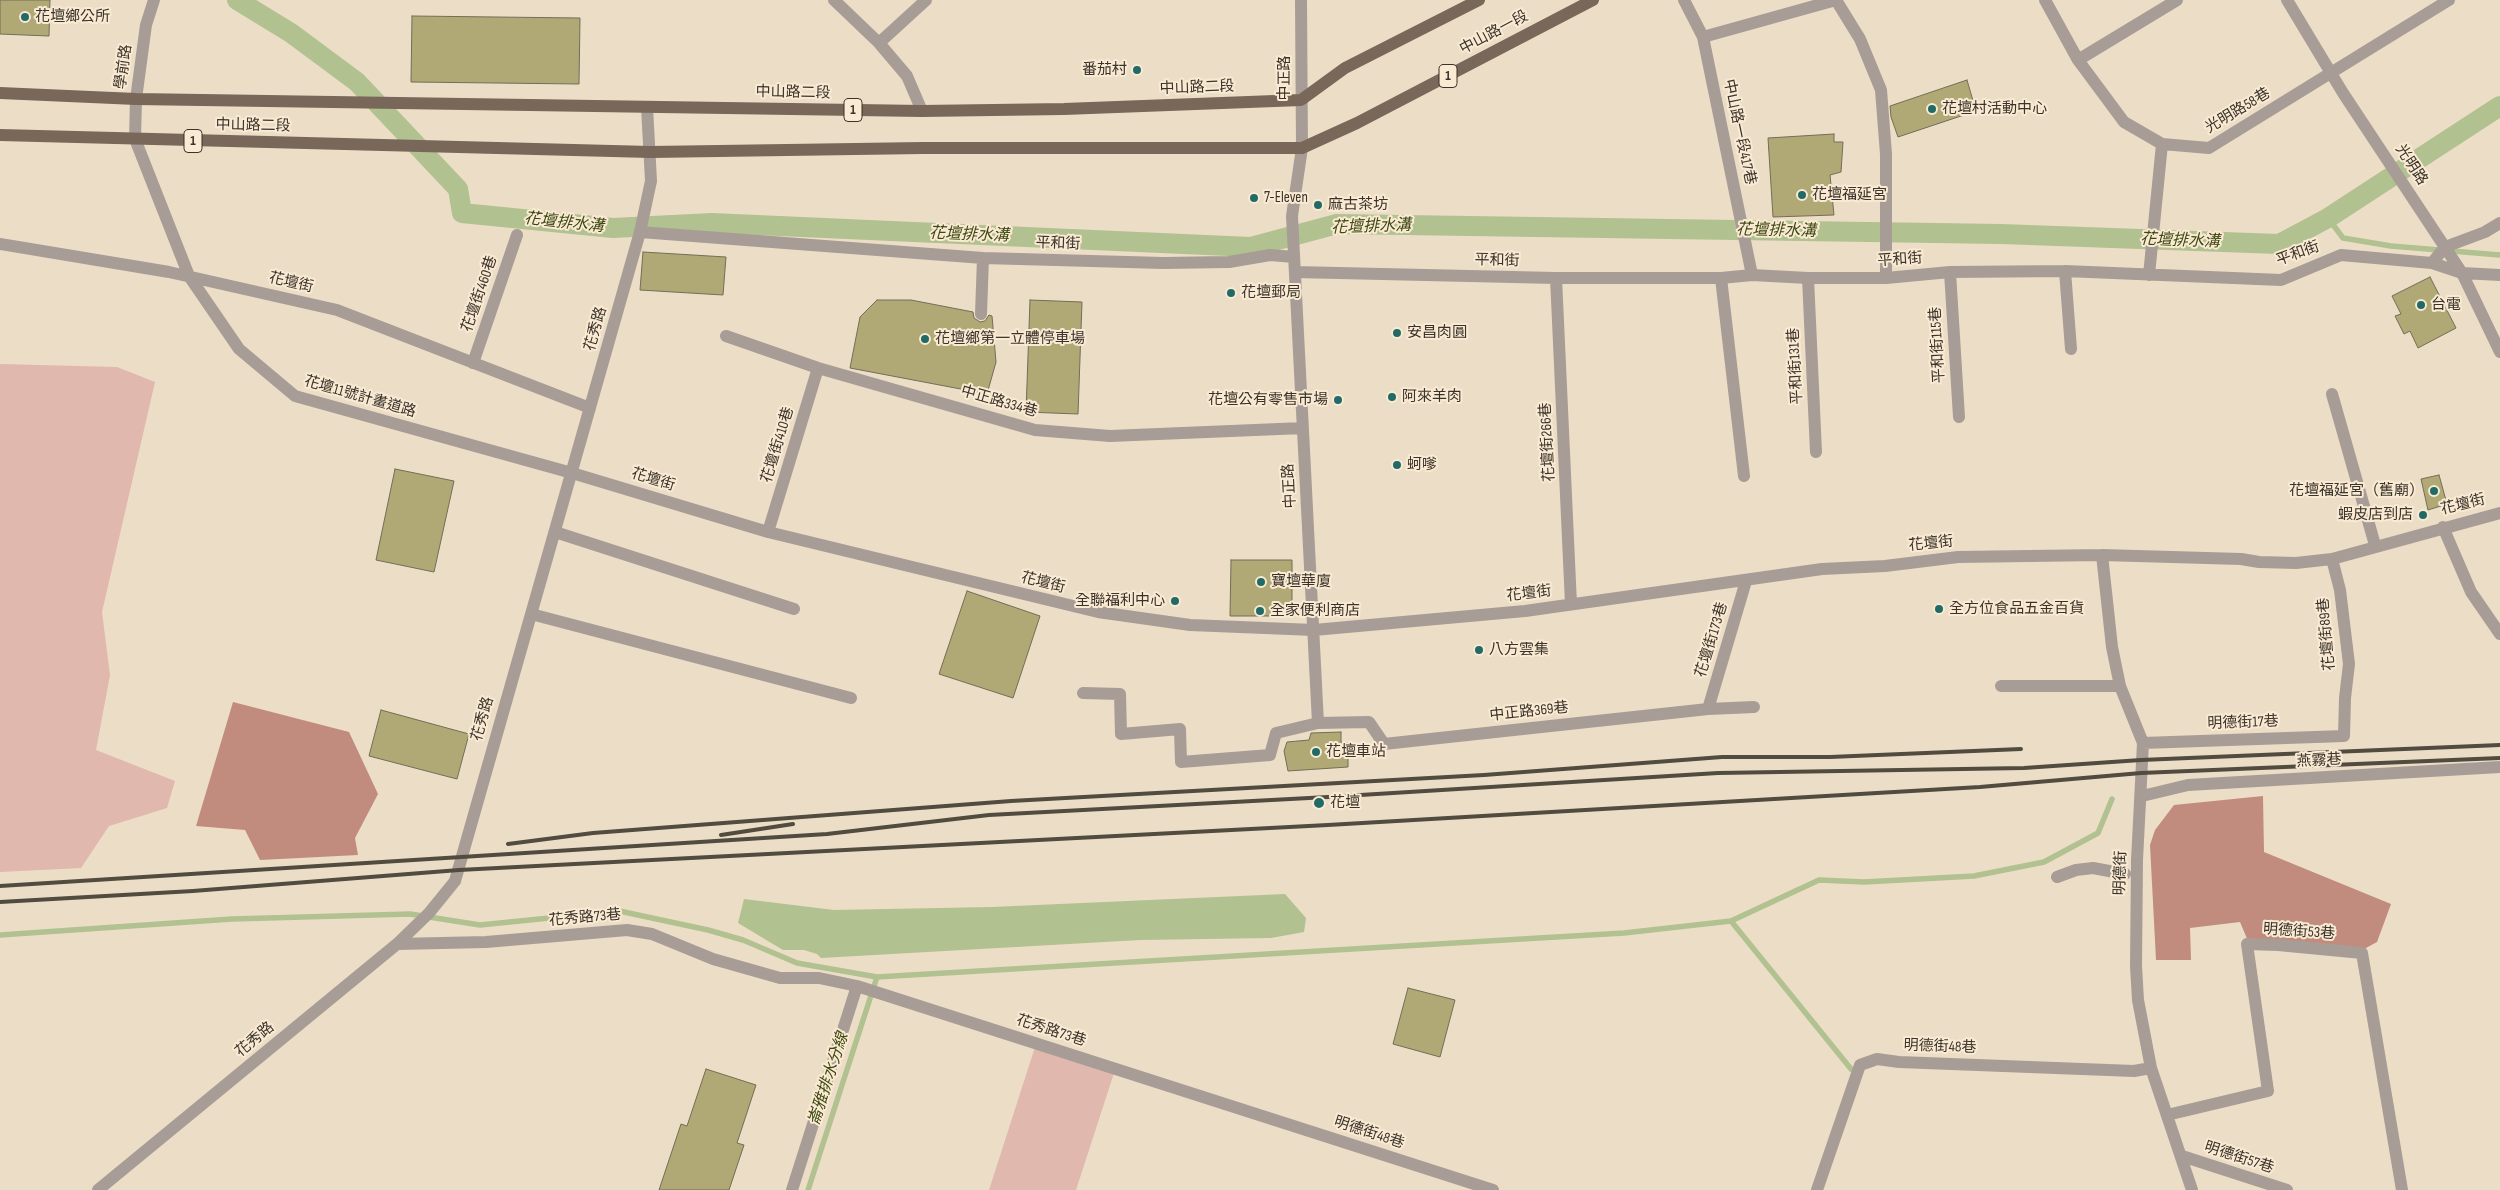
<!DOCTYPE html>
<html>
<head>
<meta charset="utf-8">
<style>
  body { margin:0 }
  canvas { display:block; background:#ecddc6 }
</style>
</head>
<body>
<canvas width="2500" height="1190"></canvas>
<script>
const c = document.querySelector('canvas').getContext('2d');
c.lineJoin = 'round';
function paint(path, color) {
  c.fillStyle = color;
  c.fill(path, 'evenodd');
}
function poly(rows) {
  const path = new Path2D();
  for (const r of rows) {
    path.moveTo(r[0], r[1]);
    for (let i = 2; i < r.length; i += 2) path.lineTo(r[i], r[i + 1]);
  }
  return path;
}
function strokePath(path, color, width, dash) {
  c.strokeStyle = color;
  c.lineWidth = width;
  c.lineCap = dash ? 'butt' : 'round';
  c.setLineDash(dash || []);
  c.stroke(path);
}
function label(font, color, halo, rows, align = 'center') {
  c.font = font + ' "Sofia Sans Condensed","Noto Sans TC",sans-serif';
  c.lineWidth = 4;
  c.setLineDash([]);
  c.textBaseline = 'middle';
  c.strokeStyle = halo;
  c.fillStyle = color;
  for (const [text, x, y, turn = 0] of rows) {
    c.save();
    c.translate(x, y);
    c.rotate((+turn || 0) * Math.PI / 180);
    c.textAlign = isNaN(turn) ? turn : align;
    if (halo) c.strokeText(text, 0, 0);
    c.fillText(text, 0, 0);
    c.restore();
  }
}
paint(poly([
  [0,364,117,367,155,382,102,612,110,675,96,750,175,781,167,808,109,826,81,868,0,872],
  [1035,1047,1114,1073,1076,1190,989,1190]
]), '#e0b8ad');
paint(poly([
  [233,702,349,732,378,794,355,838,358,855,260,860,245,830,196,826],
  [2263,796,2264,852,2391,904,2377,942,2353,955,2248,941,2240,922,2190,928,2191,960,2156,960,2150,845,2155,830,2174,805]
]), '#c18c7e');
paint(poly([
  [1285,894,1306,918,1304,932,1271,938,1140,940,821,958,817,954,804,950,783,950,738,923,744,899,834,910,992,907]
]), '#b2c190');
strokePath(poly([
  [2328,218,2343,238,2391,246,2500,255],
  [1731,921,1819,880,1864,882,1974,876,2044,862,2098,833,2112,799],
  [0,935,232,919,410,914,480,925,599,913,610,909,708,930,743,940,797,963,877,977,1624,933,1731,921,1851,1069],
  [808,1190,877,977]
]), '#b2c190', 5.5);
strokePath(poly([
  [237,0,291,33,357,82,458,189,462,213,613,228,712,223,1251,247,1337,224,2001,234,2279,244,2328,218,2500,106]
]), '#b2c190', 20);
const building = poly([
  [0,0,50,0,49,36,0,34,0,0],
  [412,16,580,18,579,84,411,82,412,16],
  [1967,80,1976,111,1898,137,1891,117,1890,106,1967,80],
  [1834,134,1834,142,1843,142,1841,172,1830,175,1834,215,1773,217,1768,138,1834,134],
  [643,252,726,257,723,295,640,290,643,252],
  [2430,277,2456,328,2418,348,2410,331,2404,334,2395,316,2401,314,2392,296,2430,277],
  [877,300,911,300,973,312,974,318,980,322,985,321,989,315,992,316,996,362,987,394,850,368,860,317,877,300],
  [1030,300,1082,302,1078,414,1026,412,1030,300],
  [395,469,454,481,434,572,376,560,395,469],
  [2439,475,2447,504,2428,510,2421,479,2439,475],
  [1231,560,1292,560,1292,603,1289,611,1281,616,1230,616,1231,560],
  [967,591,1040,616,1013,698,939,674,967,591],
  [381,710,469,734,457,779,369,756,381,710],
  [1341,732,1341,742,1348,743,1348,767,1288,771,1284,751,1287,742,1309,740,1311,733,1341,732],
  [1408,988,1455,1000,1440,1057,1393,1044,1408,988],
  [706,1069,756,1085,737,1143,744,1145,729,1190,659,1190,681,1124,687,1126,706,1069]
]);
paint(building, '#b0a875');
strokePath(building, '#726e57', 1);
strokePath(poly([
  [154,0,146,25,136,99,135,139,189,276,239,349,295,396,572,473,768,532,1098,612,1190,625,1314,630,1525,611,1822,569,1885,566,1958,557,2102,555,2241,559,2259,562,2296,563,2332,559,2500,513],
  [834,0,879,43,907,76,922,111],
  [1301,0,1302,148,1292,216,1318,723],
  [1684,0,1703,37,1752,275],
  [1836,0,1860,39,1881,90,1886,154,1886,278],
  [2045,0,2078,60,2124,122,2162,144,2209,148,2449,0],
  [2287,0,2343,93,2462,273,2500,352],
  [1703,37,1836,0],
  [879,43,926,0],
  [2078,60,2177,0],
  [640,232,983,258,1163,263,1229,262,1270,255,1294,257],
  [0,244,169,272,337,310,590,408],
  [2432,263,2445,247,2485,232,2500,223],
  [2065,271,2071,349],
  [1295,272,1556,278,1721,278,1752,275,1808,278,1886,278,1950,272,2065,271,2281,280,2341,255,2432,263,2462,273,2500,275],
  [1950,272,1959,417],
  [2149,275,2162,144],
  [1556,278,1571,604],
  [1721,278,1744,476],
  [1808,278,1816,452],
  [981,314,983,258],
  [726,336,818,368,1035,430,1110,436,1303,428],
  [473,363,517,235],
  [2332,394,2375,545],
  [2443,527,2471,592,2500,634],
  [555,532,794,609],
  [768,532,818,368],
  [2102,555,2112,647,2120,686,2143,743,2137,860,2136,966,2138,1000,2151,1068,2192,1190],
  [531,614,851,698],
  [2001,686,2120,686],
  [1083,693,1120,694,1121,734,1180,729,1181,762,1270,755,1276,733,1318,723,1369,722,1384,744,1708,709,1754,707],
  [1708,709,1746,581],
  [2143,743,2344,736,2345,698,2349,664,2340,590,2332,559],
  [2142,796,2188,785,2500,767],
  [2057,877,2076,870,2093,868,2125,874],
  [397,944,486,942,627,930,652,934,713,959,780,978,819,978,857,986,1493,1190],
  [2167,1115,2268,1091,2247,944,2278,945,2362,953,2402,1190],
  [2182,1156,2287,1190],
  [98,1190,397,944,429,913,455,881,640,232,651,181,647,107],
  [792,1190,857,986],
  [1817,1190,1860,1065,1877,1059,1899,1062,2134,1071,2151,1068]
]), '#a89d96', 12);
strokePath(poly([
  [0,93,136,99,922,111,1064,109,1301,100,1345,68,1479,0],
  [0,135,650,152,923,148,1302,148,1357,123,1593,0]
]), '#79675a', 12);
strokePath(poly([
  [721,835,793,824],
  [508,844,593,833,1011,801,1484,775,1722,757,1830,757,2021,749],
  [0,886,827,834,989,815,1328,797,1718,773,2024,768,2141,760,2500,745],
  [0,902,193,891,459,870,1328,825,1980,787,2141,773,2500,758]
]), '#524b40', 4);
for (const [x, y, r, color] of [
  [25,17,5,"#206b65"],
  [1137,70,5,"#206b65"],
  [1932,109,5,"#206b65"],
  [1802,195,5,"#206b65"],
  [1254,198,5,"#206b65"],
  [1318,205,5,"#206b65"],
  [1231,293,5,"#206b65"],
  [2421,305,5,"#206b65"],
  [1397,333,5,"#206b65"],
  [925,339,5,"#206b65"],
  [1392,397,5,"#206b65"],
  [1338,400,5,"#206b65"],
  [1397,465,5,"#206b65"],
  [2434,491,5,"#206b65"],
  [2423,515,5,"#206b65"],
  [1261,582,5,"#206b65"],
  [1175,601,5,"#206b65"],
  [1939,609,5,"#206b65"],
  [1260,611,5,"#206b65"],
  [1479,650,5,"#206b65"],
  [1316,752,5,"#206b65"],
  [1319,803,6,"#206b65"]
]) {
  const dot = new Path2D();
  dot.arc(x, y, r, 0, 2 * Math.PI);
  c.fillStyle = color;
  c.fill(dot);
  strokePath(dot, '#faead3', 2);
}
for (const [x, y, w] of [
  [1448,76,18],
  [853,110,18],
  [193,141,18]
]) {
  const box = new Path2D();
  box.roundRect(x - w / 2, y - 11.5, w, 23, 4);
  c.fillStyle = '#faead3';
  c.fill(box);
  strokePath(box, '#39332a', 1);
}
label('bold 14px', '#39332a', null, [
  ["1",1448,76],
  ["1",853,110],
  ["1",193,141]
]);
label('15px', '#39332a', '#faead3', [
  ["花壇鄉公所",35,17],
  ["番茄村",1127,70,"right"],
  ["花壇村活動中心",1942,109],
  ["花壇福延宮",1812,195],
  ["7-Eleven",1264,198],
  ["麻古茶坊",1328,205],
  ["花壇郵局",1241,293],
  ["台電",2431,305],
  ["安昌肉圓",1407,333],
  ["花壇鄉第一立體停車場",935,339],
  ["阿來羊肉",1402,397],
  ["花壇公有零售市場",1328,400,"right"],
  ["蚵嗲",1407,465],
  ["花壇福延宮（舊廟）",2424,491,"right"],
  ["蝦皮店到店",2413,515,"right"],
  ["寶壇華廈",1271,582],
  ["全聯福利中心",1165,601,"right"],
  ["全方位食品五金百貨",1949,609],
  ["全家便利商店",1270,611],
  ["八方雲集",1489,650],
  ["花壇車站",1326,752],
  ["花壇",1330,803]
], 'left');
label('15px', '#39332a', '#faead3', [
  ["中山路一段",1494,33,-28],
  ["學前路",124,67,-82],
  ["中正路",1285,78,-90],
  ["中山路二段",1197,88,-2],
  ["中山路二段",793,93,1],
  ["光明路58巷",2238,111,-31],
  ["中山路二段",253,126,1],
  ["中山路一段417巷",1739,132,78],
  ["光明路",2411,165,57],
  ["平和街",1058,244,2],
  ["平和街",2298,254,-20],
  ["平和街",1900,260,-4],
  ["平和街",1497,261,1],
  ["花壇街",291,283,13],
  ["花壇街460巷",480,294,-71],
  ["花秀路",596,329,-74],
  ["平和街115巷",1938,345,-93],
  ["平和街131巷",1796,366,-93],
  ["花壇11號計畫道路",360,397,16],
  ["中正路334巷",999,402,16],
  ["花壇街266巷",1548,442,-93],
  ["花壇街410巷",778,445,-73],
  ["花壇街",653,480,17],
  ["中正路",1290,486,-93],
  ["花壇街",2463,505,-14],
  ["花壇街",1931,544,-6],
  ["花壇街",1043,583,14],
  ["花壇街",1529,594,-7],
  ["花壇街89巷",2327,634,-95],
  ["花壇街173巷",1712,640,-73],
  ["中正路369巷",1529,712,-6],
  ["花秀路",483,719,-74],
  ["明德街17巷",2243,723,-2],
  ["燕霧巷",2319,761,-3],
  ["明德街",2121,873,-88],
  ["花秀路73巷",585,918,-5],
  ["明德街53巷",2299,932,4],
  ["花秀路73巷",1051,1031,18],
  ["花秀路",255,1040,-40],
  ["明德街48巷",1940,1047,2],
  ["明德街48巷",1369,1133,18],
  ["明德街57巷",2239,1158,18]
]);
label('italic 16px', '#3b4811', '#faead3', [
  ["花壇排水溝",564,223,6],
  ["花壇排水溝",1371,227,-2],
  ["花壇排水溝",1776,231,1],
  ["花壇排水溝",969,235,2],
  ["花壇排水溝",2180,241,2],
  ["崙雅排水分線",829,1079,-72]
]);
</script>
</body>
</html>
